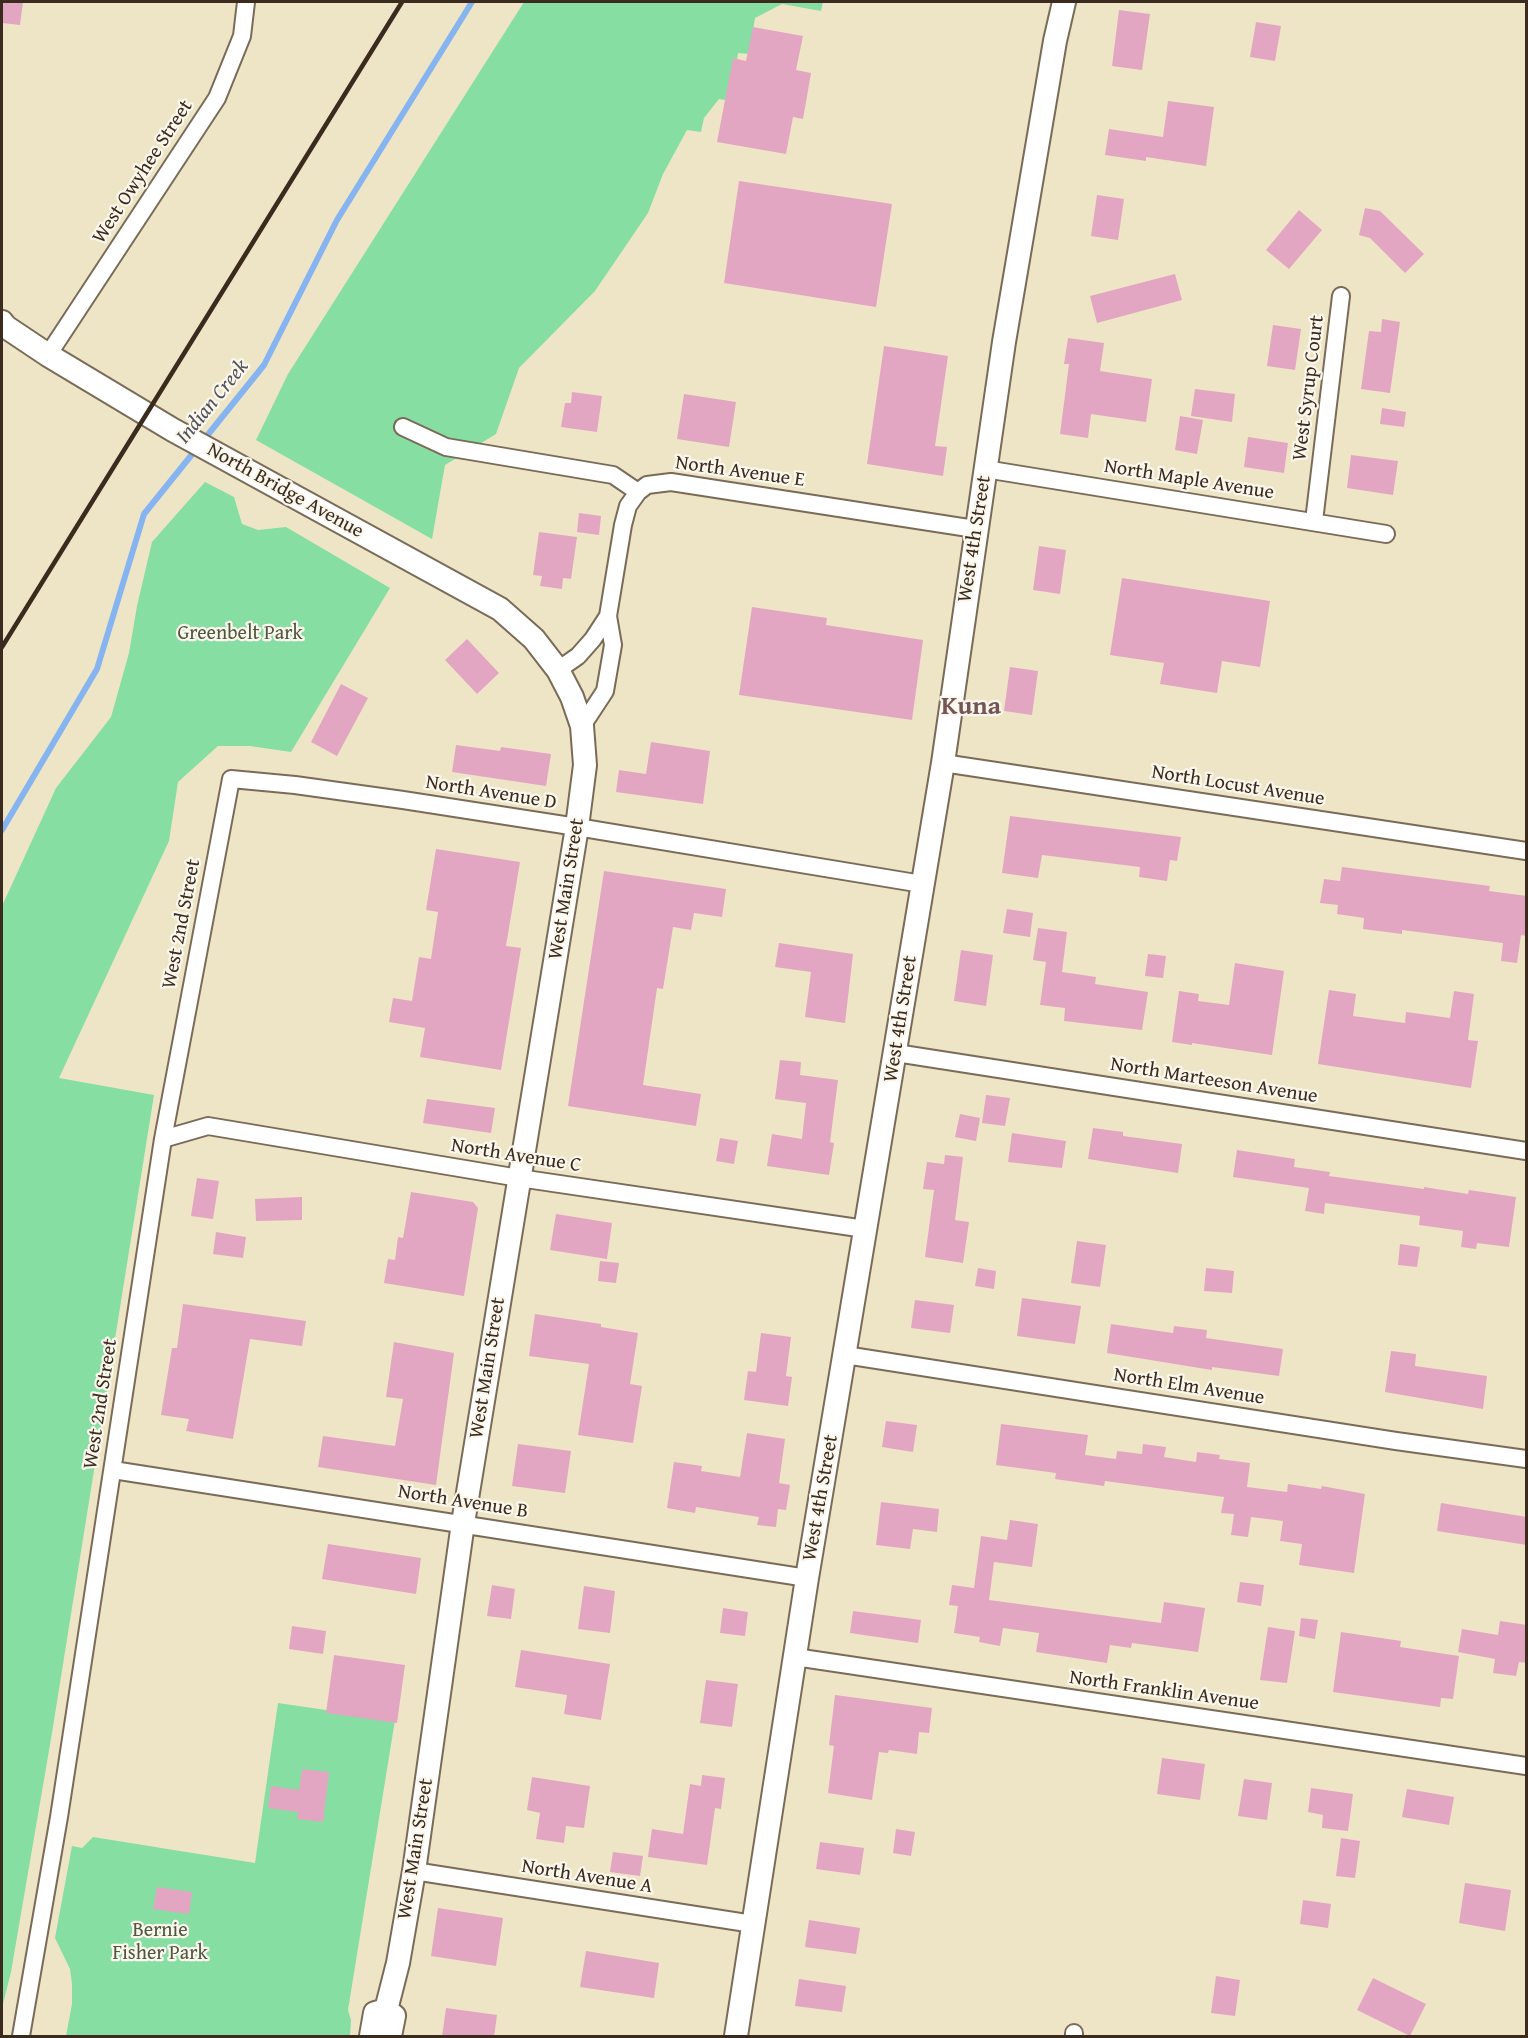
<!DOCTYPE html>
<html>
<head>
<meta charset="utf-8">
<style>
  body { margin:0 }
  #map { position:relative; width:1528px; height:2038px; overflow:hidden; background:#eee5c7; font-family:"Gentium Book Plus",serif }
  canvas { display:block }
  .frame { position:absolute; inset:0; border:3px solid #3b2a1e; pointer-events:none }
</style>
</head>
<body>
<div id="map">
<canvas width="1528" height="2038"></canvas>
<div class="frame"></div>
</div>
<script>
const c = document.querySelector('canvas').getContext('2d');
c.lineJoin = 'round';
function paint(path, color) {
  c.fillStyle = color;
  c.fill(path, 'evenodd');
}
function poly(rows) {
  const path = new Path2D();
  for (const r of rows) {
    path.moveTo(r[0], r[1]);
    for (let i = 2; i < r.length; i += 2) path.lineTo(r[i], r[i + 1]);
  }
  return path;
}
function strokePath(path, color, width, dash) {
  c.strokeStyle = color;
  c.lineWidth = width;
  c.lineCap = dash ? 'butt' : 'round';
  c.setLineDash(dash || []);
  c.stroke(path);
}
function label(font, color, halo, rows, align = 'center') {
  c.font = font + ' "Gentium Book Plus",serif';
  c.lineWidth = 4.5;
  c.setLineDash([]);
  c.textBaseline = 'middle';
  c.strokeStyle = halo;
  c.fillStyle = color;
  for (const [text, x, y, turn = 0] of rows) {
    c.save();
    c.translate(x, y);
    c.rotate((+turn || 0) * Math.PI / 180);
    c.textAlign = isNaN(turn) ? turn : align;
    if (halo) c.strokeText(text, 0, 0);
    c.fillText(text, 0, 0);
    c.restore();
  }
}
paint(poly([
  [524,2,823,2,821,11,782,4,755,18,749,54,738,53,731,101,719,99,704,118,701,132,687,130,663,174,648,213,595,291,519,368,496,434,445,465,432,539,256,440,288,374],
  [205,482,234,497,242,524,258,530,286,527,390,588,291,752,250,746,218,746,178,782,169,841,59,1078,154,1095,52,1733,11,1972,2,2008,2,906,56,788,111,717,129,653,137,606,152,542],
  [278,1703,395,1720,348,2010,351,2020,350,2036,66,2036,72,2004,72,1984,70,1969,55,1938,72,1846,82,1848,93,1837,255,1863]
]), '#86dea2');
strokePath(poly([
  [2,830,97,669,144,514,264,365,337,220,472,2]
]), '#85b4f0', 6);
paint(poly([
  [2,2,23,2,20,25,2,23],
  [1119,10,1150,14,1142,70,1112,66],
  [1256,22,1281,26,1275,61,1250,57],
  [753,27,803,36,796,70,811,73,803,119,793,117,786,154,717,142,733,58,746,61],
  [1168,101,1214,107,1206,166,1146,157,1146,161,1105,155,1109,129,1163,137],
  [739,181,892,204,876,307,724,283],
  [1097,195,1124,199,1118,240,1091,236],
  [1365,208,1380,211,1424,254,1405,273,1370,238,1359,235],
  [1299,210,1322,230,1289,269,1266,250],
  [1175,274,1182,300,1097,323,1090,296],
  [1382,319,1400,322,1390,393,1361,389,1369,331,1381,332],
  [1273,325,1301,329,1295,370,1267,366],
  [1068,338,1104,343,1100,371,1152,379,1146,422,1091,414,1088,438,1060,434,1069,364,1064,364],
  [884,346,948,356,935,446,947,447,943,476,867,464],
  [1195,389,1235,394,1232,422,1191,416],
  [572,392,602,396,597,432,561,427,565,403,571,403],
  [684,394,736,402,729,447,677,439],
  [1382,408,1406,412,1404,427,1380,424],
  [1180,416,1203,420,1197,454,1175,450],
  [1248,437,1288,443,1284,473,1244,467],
  [1351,455,1398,461,1393,495,1347,488],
  [579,513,601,516,599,535,577,532],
  [539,532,577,537,571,579,563,578,562,589,540,586,542,576,533,575],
  [1039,546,1066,550,1060,594,1033,590],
  [1122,578,1270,601,1260,667,1222,661,1217,693,1160,684,1164,663,1110,655],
  [752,607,827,618,826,625,923,640,912,720,739,695],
  [467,639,499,673,477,694,445,660],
  [1010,667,1038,671,1032,715,1004,711],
  [341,684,368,698,337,756,311,742],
  [651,742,710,751,703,804,616,792,619,770,646,774],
  [456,745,500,751,501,747,551,754,546,786,452,772],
  [1010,816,1181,837,1177,861,1170,860,1167,881,1139,877,1140,867,1042,855,1038,878,1002,873],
  [436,849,520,862,506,946,521,948,501,1070,420,1057,425,1028,389,1022,393,998,412,1001,419,957,431,959,438,912,426,910],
  [1342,867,1490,886,1489,891,1527,896,1527,936,1521,935,1517,963,1501,961,1503,943,1402,930,1402,934,1363,929,1364,918,1337,914,1338,905,1320,903,1324,879,1340,881],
  [604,871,726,889,722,917,694,913,691,930,673,927,663,989,657,988,643,1085,701,1094,696,1126,568,1106],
  [1007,909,1033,913,1030,937,1003,933],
  [1038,928,1067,932,1062,972,1096,977,1095,984,1148,992,1142,1030,1064,1021,1065,1008,1040,1005,1046,962,1033,960],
  [779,943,853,954,845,1023,805,1017,811,972,775,967],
  [961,950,993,955,986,1006,954,1001],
  [1148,954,1166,956,1163,978,1145,976],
  [1235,963,1284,971,1272,1055,1192,1043,1192,1045,1172,1042,1179,991,1199,994,1198,1001,1229,1005],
  [1329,990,1356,994,1353,1016,1405,1023,1406,1012,1450,1018,1454,991,1474,994,1468,1040,1478,1041,1471,1088,1318,1064],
  [780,1060,801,1062,800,1075,838,1080,830,1142,834,1143,829,1175,767,1166,772,1134,802,1139,806,1103,775,1099],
  [986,1095,1010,1098,1005,1126,982,1123],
  [427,1099,495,1108,491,1133,423,1123],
  [960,1114,980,1118,976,1141,955,1137],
  [1093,1128,1123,1132,1123,1136,1182,1144,1178,1173,1088,1159],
  [1012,1133,1066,1141,1062,1168,1008,1162],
  [720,1138,738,1141,734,1164,716,1161],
  [1237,1150,1295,1159,1294,1167,1330,1172,1329,1176,1424,1189,1424,1187,1468,1194,1469,1190,1516,1197,1509,1247,1477,1243,1476,1249,1461,1247,1463,1231,1419,1225,1420,1216,1325,1203,1324,1214,1305,1211,1309,1188,1233,1177],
  [945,1155,963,1157,955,1220,969,1222,963,1263,925,1257,934,1190,923,1189,927,1162,944,1164],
  [197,1178,219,1181,213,1219,191,1216],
  [411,1192,473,1202,478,1208,464,1296,384,1283,388,1259,395,1260,398,1237,403,1238],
  [302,1197,302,1220,256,1221,255,1199],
  [556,1214,612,1223,607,1259,550,1250],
  [216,1232,246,1237,243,1258,213,1254],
  [1077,1241,1106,1245,1100,1287,1071,1283],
  [1400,1244,1420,1247,1417,1267,1398,1265],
  [600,1261,619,1263,616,1283,598,1281],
  [978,1268,996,1271,994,1289,975,1286],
  [1206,1268,1234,1271,1232,1293,1204,1291],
  [1022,1298,1081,1306,1075,1344,1017,1336],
  [915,1300,954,1305,950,1333,911,1328],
  [183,1304,306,1321,302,1346,250,1339,233,1439,186,1431,189,1419,161,1415,172,1348,177,1348],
  [535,1314,601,1324,601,1327,638,1333,630,1384,642,1386,633,1443,578,1435,589,1364,529,1356],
  [1111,1324,1173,1333,1174,1326,1207,1330,1206,1338,1283,1349,1279,1376,1212,1367,1212,1370,1107,1353],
  [761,1333,791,1337,786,1376,792,1377,788,1406,744,1400,748,1371,756,1372],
  [394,1342,454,1353,436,1485,318,1467,323,1436,395,1446,403,1399,386,1397],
  [1391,1351,1416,1354,1415,1366,1487,1376,1483,1409,1385,1392],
  [886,1421,917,1425,913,1452,882,1447],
  [1001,1424,1088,1435,1085,1455,1116,1459,1117,1451,1142,1454,1143,1444,1166,1447,1164,1457,1196,1462,1197,1452,1220,1455,1219,1459,1250,1463,1247,1487,1287,1492,1288,1484,1321,1489,1322,1486,1365,1494,1354,1573,1299,1565,1302,1544,1280,1541,1283,1521,1251,1517,1248,1537,1231,1535,1234,1514,1221,1513,1224,1497,1105,1481,1104,1486,1055,1479,1056,1473,996,1465],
  [747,1433,785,1439,779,1483,790,1485,786,1510,778,1509,776,1527,757,1525,759,1517,696,1507,695,1513,667,1508,674,1462,702,1466,701,1471,740,1477],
  [518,1444,571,1451,565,1493,512,1486],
  [881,1502,939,1509,937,1532,913,1529,910,1549,876,1545],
  [1441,1503,1527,1517,1527,1545,1437,1531],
  [1010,1520,1038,1524,1032,1567,994,1562,989,1600,1161,1623,1164,1602,1205,1608,1198,1652,1132,1643,1131,1648,1110,1645,1107,1663,1036,1652,1039,1633,1003,1628,1000,1646,979,1642,980,1637,954,1633,958,1606,949,1605,952,1585,974,1588,981,1536,1007,1540],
  [328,1544,421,1558,416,1594,322,1579],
  [1240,1582,1264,1585,1261,1606,1237,1602],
  [492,1585,515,1589,511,1619,487,1616],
  [584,1586,615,1591,610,1633,578,1629],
  [723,1608,748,1612,745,1636,720,1633],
  [853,1611,921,1620,918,1643,850,1633],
  [1301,1618,1318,1620,1315,1639,1299,1636],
  [1500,1621,1527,1625,1527,1663,1519,1662,1516,1676,1493,1673,1495,1659,1458,1652,1462,1629,1498,1635],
  [292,1626,326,1631,323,1654,289,1649],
  [1268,1627,1295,1631,1287,1683,1260,1680],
  [1341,1632,1401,1641,1400,1647,1459,1656,1453,1699,1441,1698,1440,1707,1333,1692],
  [521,1650,610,1664,601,1720,564,1714,567,1695,515,1687],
  [334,1655,405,1665,397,1723,326,1713],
  [706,1680,738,1684,732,1727,700,1723],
  [835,1695,932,1708,929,1733,919,1732,917,1754,889,1750,888,1753,879,1752,872,1800,828,1793,834,1746,829,1745],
  [1162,1758,1205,1764,1200,1800,1157,1794],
  [302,1769,329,1772,323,1822,297,1819,298,1812,268,1808,271,1786,299,1790],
  [702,1775,725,1778,721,1809,715,1808,707,1865,648,1857,652,1829,683,1834,690,1784,701,1786],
  [532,1777,590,1786,584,1828,566,1826,564,1843,536,1839,540,1813,527,1810],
  [1244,1779,1272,1783,1267,1820,1238,1816],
  [1311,1788,1353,1794,1348,1831,1322,1828,1323,1815,1308,1812],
  [1407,1789,1454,1797,1449,1825,1402,1817],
  [896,1829,915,1832,911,1856,893,1853],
  [1341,1838,1360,1841,1355,1878,1336,1876],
  [820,1842,864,1848,860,1875,816,1869],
  [613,1852,643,1856,640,1876,610,1872],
  [1465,1883,1511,1890,1505,1931,1459,1923],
  [157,1887,192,1892,189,1914,153,1909],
  [1303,1900,1331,1904,1328,1928,1300,1924],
  [438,1908,503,1918,496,1966,431,1956],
  [809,1920,860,1928,856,1954,805,1947],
  [586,1951,659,1963,654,1998,580,1987],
  [1216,1976,1240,1980,1235,2016,1211,2013],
  [1373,1978,1426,2004,1410,2036,1357,2010],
  [799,1979,846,1986,842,2012,795,2006],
  [446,2008,497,2015,494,2037,442,2037]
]), '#e3a6c2');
const street = poly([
  [48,355,217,98,242,36,246,2],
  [403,427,446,447,613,475,638,492],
  [985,469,1386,534],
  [1314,521,1341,296],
  [608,616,623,525,628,506,638,492,647,485,671,482,975,529],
  [558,670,578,656,593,639,608,616,613,645,605,691,582,726],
  [943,763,1526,851],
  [896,1053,1526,1151],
  [163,1139,208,1126,519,1178,865,1229],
  [845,1355,1396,1441,1526,1459],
  [113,1470,807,1578],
  [795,1657,1526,1766],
  [414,1871,753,1924],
  [21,2036,59,1817,163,1139,231,779,295,785,403,800,577,827,922,884],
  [1074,2036,1074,2033]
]);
const secondary = poly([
  [2,322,6,327,48,355,173,430,500,609,534,639,558,670,572,697,582,726,585,765,577,827,463,1523,414,1871,398,1963,386,2010],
  [386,2010,394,2016,390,2036],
  [371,2036,375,2013,386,2010],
  [736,2036,807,1578,943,763,1004,342,1055,41,1064,2]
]);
strokePath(street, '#7a6b59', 20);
strokePath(secondary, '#7a6b59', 26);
strokePath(street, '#fff', 16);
strokePath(secondary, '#fff', 22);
strokePath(poly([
  [2,647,402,2]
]), '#3b2a1e', 4.5);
label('20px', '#3b2a1e', '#fbf7ec', [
  ["West Owyhee Street",143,172,-57],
  ["West Syrup Court",1309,388,-83],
  ["North Avenue E",740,472,8],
  ["North Maple Avenue",1189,480,9],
  ["North Bridge Avenue",285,491,29],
  ["West 4th Street",975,539,-81],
  ["North Locust Avenue",1238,786,9],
  ["North Avenue D",491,793,9],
  ["West Main Street",567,889,-81],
  ["West 2nd Street",182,924,-79],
  ["West 4th Street",901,1019,-81],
  ["North Marteeson Avenue",1214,1081,9],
  ["North Avenue C",516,1156,9],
  ["West Main Street",488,1368,-81],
  ["North Elm Avenue",1189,1387,9],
  ["West 2nd Street",101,1404,-81],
  ["West 4th Street",821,1498,-80],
  ["North Avenue B",463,1502,9],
  ["North Franklin Avenue",1164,1691,8],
  ["West Main Street",416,1849,-81],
  ["North Avenue A",587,1877,9]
]);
label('20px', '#4e573f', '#fbf7ec', [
  ["Greenbelt Park",240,634],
  ["Bernie",160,1931],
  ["Fisher Park",160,1954]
]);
label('italic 21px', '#51535d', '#fbf7ec', [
  ["Indian Creek",213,402,-51]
]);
label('bold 26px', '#765557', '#fbf7ec', [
  ["Kuna",971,707]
]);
</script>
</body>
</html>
